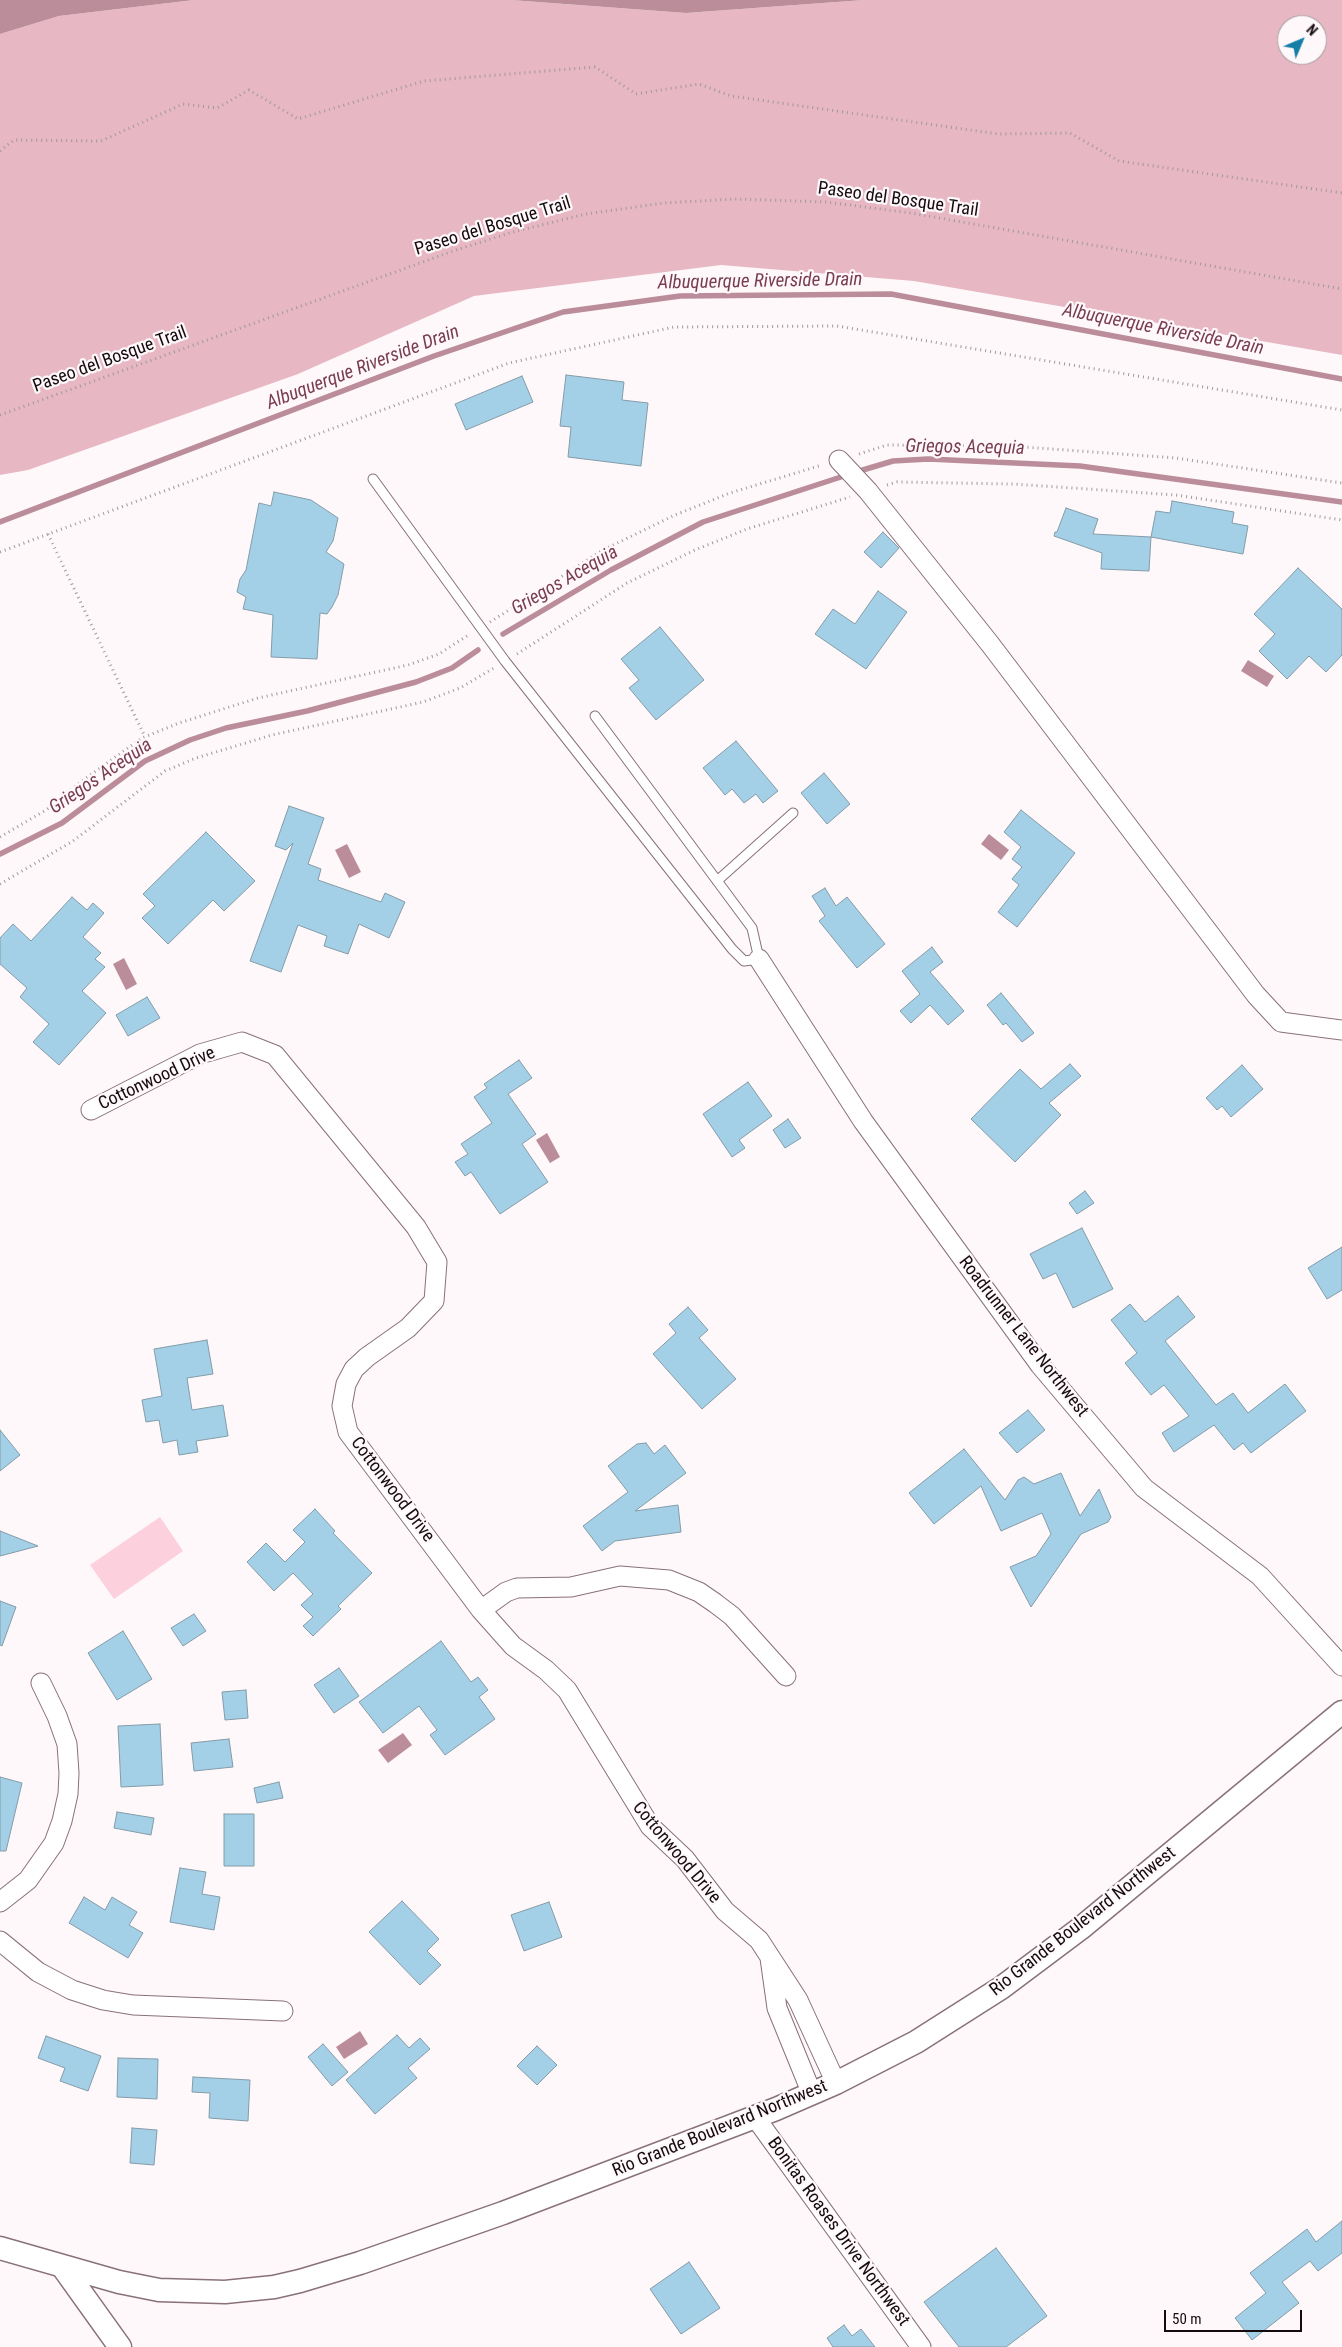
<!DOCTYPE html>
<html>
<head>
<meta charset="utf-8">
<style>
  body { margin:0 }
  #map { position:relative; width:1342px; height:2347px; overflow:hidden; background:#fef8fa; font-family:"Roboto Condensed",sans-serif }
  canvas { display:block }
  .north { position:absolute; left:1277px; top:15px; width:50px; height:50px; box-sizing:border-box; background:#fef8fa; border:1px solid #a0999b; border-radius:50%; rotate:45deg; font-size:14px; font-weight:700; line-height:20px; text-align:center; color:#130b0d }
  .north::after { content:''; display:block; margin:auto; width:18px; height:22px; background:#147ea7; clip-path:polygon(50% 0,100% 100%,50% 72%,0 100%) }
  .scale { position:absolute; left:1164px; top:2310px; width:138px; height:22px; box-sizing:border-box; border:2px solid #130b0d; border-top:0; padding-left:6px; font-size:15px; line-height:18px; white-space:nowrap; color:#130b0d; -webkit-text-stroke:4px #fef8fa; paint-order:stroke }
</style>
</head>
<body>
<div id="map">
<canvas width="1342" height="2347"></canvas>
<div class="north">N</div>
<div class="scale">50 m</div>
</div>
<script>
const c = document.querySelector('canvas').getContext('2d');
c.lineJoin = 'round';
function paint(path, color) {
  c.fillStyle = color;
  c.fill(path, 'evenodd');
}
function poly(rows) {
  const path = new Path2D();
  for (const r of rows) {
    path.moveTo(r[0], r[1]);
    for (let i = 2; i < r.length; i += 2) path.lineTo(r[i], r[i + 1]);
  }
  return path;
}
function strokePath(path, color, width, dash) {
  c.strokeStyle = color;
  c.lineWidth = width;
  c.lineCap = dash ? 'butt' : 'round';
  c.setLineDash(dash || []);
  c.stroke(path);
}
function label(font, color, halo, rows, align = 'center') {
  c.font = font + ' "Roboto Condensed",sans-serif';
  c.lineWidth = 4.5;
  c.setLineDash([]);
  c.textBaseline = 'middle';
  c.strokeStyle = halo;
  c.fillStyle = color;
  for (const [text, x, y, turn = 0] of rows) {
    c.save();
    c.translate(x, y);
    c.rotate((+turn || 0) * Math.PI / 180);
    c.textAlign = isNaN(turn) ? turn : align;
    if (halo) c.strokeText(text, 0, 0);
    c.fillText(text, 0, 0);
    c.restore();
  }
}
paint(poly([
  [160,1517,183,1551,114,1599,90,1565]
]), '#fcd0dd');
paint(poly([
  [194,0,511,0,686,13,864,0,1342,0,1342,355,914,281,721,265,474,296,298,374,28,470,0,475,0,34,59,16],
  [1287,25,1317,25,1317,55,1287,55]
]), '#e7b7c4');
paint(poly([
  [0,0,194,0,59,16,0,34],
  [511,0,864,0,686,13],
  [1248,660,1274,676,1267,687,1241,671],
  [989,834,1009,850,1001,860,981,844],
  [347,844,361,872,349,878,335,850],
  [124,958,137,984,126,990,113,964],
  [547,1133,560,1157,550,1163,536,1140],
  [403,1733,412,1745,388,1763,378,1750],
  [360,2031,368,2044,344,2059,336,2047]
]), '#bb8d9a');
strokePath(poly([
  [856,472,893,461,928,459,1080,466,1342,502],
  [0,522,434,356,563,312,680,296,891,294,1342,379],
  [503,634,611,570,703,522,847,475],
  [0,854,62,823,145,761,190,740,226,728,307,711,416,682,452,668,478,650]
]), '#bb8d9a', 5.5);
const building = poly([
  [566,375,624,382,622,400,648,403,641,466,568,457,571,427,560,426,566,375],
  [522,376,533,402,466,430,455,404,522,376],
  [274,492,311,500,338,518,333,541,326,552,344,564,338,595,332,607,327,614,320,613,317,659,271,657,273,615,243,609,246,597,237,592,240,579,246,570,259,503,271,506,274,492],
  [1172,501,1234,512,1232,523,1248,526,1243,554,1151,537,1156,511,1170,513,1172,501],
  [1066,508,1098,519,1093,534,1151,537,1149,571,1101,569,1102,553,1054,536,1055,532,1057,532,1066,508],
  [883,532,899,548,881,568,864,552,883,532],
  [1298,568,1342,609,1342,655,1326,672,1309,656,1287,679,1259,651,1275,634,1254,614,1298,568],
  [878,591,907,612,866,669,815,634,833,609,855,624,878,591],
  [660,627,704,680,656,720,629,688,639,680,621,659,660,627],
  [736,741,778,791,763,803,756,794,744,803,732,789,725,795,703,768,736,741],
  [824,773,850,804,827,824,801,793,824,773],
  [289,806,324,818,308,864,321,869,318,880,381,902,385,893,405,902,389,938,359,924,348,954,324,946,327,936,298,925,281,972,250,961,293,843,286,850,275,846,289,806],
  [1021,810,1075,853,1017,927,998,912,1019,885,1012,879,1022,867,1012,859,1021,847,1004,832,1021,810],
  [206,832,255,881,224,911,213,900,168,944,142,918,155,906,143,894,206,832],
  [825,888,836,906,847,897,885,944,857,968,819,921,825,916,812,896,825,888],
  [72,897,87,910,93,903,104,913,83,937,101,953,95,959,105,967,82,991,106,1013,59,1065,33,1042,49,1024,20,997,27,988,0,964,0,938,13,924,31,941,72,897],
  [932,947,943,962,930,972,964,1011,948,1025,930,1005,911,1023,900,1011,920,994,902,971,932,947],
  [1001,993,1034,1033,1022,1042,1006,1023,1003,1025,987,1005,1001,993],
  [147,997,160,1018,128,1036,116,1015,147,997],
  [519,1060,532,1078,508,1094,536,1134,522,1144,548,1182,500,1214,471,1172,465,1176,455,1162,468,1154,461,1144,492,1123,474,1097,487,1088,484,1084,519,1060],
  [1070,1064,1081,1076,1049,1103,1061,1115,1015,1162,971,1119,1020,1069,1041,1089,1070,1064],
  [1242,1065,1263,1089,1231,1117,1222,1106,1217,1110,1206,1098,1242,1065],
  [748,1082,772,1116,739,1140,745,1148,732,1157,703,1114,748,1082],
  [788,1119,801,1138,785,1148,773,1130,788,1119],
  [1085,1191,1094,1203,1077,1214,1069,1203,1085,1191],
  [1082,1228,1113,1289,1073,1308,1056,1273,1043,1279,1030,1254,1082,1228],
  [1342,1247,1342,1290,1327,1299,1308,1268,1342,1247],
  [1178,1296,1195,1317,1165,1341,1216,1405,1233,1393,1248,1413,1285,1384,1306,1411,1251,1453,1243,1443,1234,1450,1214,1425,1174,1452,1162,1433,1189,1416,1164,1385,1151,1395,1125,1363,1137,1353,1111,1320,1130,1304,1145,1322,1178,1296],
  [688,1307,708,1330,699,1338,736,1379,702,1409,653,1354,676,1333,669,1324,688,1307],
  [207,1340,213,1374,187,1378,192,1410,223,1405,228,1436,196,1441,198,1452,179,1455,177,1440,163,1443,159,1420,146,1422,142,1400,162,1396,154,1349,207,1340],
  [1028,1410,1045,1430,1017,1453,999,1433,1028,1410],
  [0,1430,20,1455,0,1471,0,1430],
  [646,1443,654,1454,665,1445,686,1473,635,1511,678,1505,681,1532,615,1541,602,1551,583,1526,628,1492,608,1466,637,1444,646,1443],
  [964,1449,1005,1500,1018,1480,1024,1477,1034,1484,1061,1473,1080,1516,1099,1489,1111,1517,1108,1522,1081,1534,1031,1607,1010,1567,1036,1556,1051,1534,1042,1513,1001,1531,981,1486,934,1524,909,1493,964,1449],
  [315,1509,335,1531,333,1533,372,1573,338,1606,341,1609,313,1636,303,1626,313,1617,301,1605,313,1594,293,1573,274,1591,247,1562,266,1543,285,1562,305,1542,293,1530,315,1509],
  [0,1531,38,1546,0,1556,0,1531],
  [0,1601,16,1607,2,1646,0,1645,0,1601],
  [194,1614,206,1631,183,1646,171,1628,194,1614],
  [123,1631,152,1679,117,1700,88,1653,123,1631],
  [441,1641,471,1682,478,1677,488,1690,479,1697,495,1719,445,1755,430,1735,437,1730,419,1706,383,1733,359,1702,441,1641],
  [339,1668,359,1696,334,1713,314,1685,339,1668],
  [246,1690,248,1718,225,1720,222,1692,246,1690],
  [160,1724,163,1785,121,1787,118,1726,160,1724],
  [229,1739,233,1767,194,1771,191,1743,229,1739],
  [0,1777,22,1783,6,1851,0,1851,0,1777],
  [279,1782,283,1798,257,1803,254,1788,279,1782],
  [117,1812,154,1818,151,1835,114,1828,117,1812],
  [224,1814,254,1814,254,1866,224,1866,224,1814],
  [180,1868,206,1872,202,1894,220,1897,214,1930,170,1922,180,1868],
  [84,1897,105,1910,112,1897,137,1912,129,1925,143,1933,128,1958,69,1923,84,1897],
  [402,1901,439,1939,427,1951,441,1965,420,1985,369,1932,402,1901],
  [549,1902,562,1937,524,1951,511,1915,549,1902],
  [397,2035,409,2048,420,2038,430,2049,408,2068,417,2078,375,2114,346,2080,397,2035],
  [46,2036,101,2056,88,2091,60,2081,65,2068,38,2058,46,2036],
  [323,2044,348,2072,332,2086,308,2057,323,2044],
  [537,2046,557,2065,537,2085,517,2066,537,2046],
  [118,2058,158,2059,157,2099,117,2097,118,2058],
  [193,2077,250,2080,248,2121,209,2118,210,2093,192,2092,193,2077],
  [132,2128,157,2130,154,2165,130,2163,132,2128],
  [1342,2221,1342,2253,1318,2271,1310,2261,1282,2282,1299,2303,1252,2340,1235,2318,1266,2293,1250,2273,1307,2229,1316,2242,1342,2221],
  [996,2248,1047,2316,1006,2347,959,2347,924,2302,996,2248],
  [689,2262,720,2308,681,2334,650,2289,689,2262],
  [844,2325,852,2336,861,2329,875,2347,833,2347,827,2338,844,2325]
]);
paint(building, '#a3d0e7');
strokePath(building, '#849ba8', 1);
const service = poly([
  [373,479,505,661,732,949,744,961,759,959,752,928,595,716],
  [717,881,793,813]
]);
const minor = poly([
  [839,460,868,491,990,644,1256,995,1281,1022,1342,1030],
  [759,959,863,1121,1040,1365,1144,1488,1260,1576,1342,1666],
  [91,1110,200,1054,242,1042,275,1055,416,1227,437,1262,434,1301,408,1328,367,1357,354,1369,346,1384,342,1406,348,1432,481,1610,513,1646,546,1670,567,1690,650,1826,685,1859,725,1911,759,1940,798,2000,836,2083],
  [481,1610,506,1592,517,1588,571,1587,620,1576,669,1580,699,1592,715,1603,732,1616,786,1676],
  [0,1902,28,1880,54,1843,62,1821,68,1794,69,1773,67,1744,57,1716,41,1683],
  [0,1941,38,1972,72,1990,103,2000,133,2005,283,2011],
  [770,1958,777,2008,812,2094],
  [755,2117,921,2347]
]);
const tertiary = poly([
  [0,2248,119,2282,159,2290,225,2292,274,2287,300,2281,360,2263,503,2213,776,2109,836,2083,916,2042,1001,1988,1081,1928,1342,1712],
  [62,2266,120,2347]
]);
strokePath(service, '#897178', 11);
strokePath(minor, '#897178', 21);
strokePath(tertiary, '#897178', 25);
strokePath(poly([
  [0,151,14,140,101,141,183,104,217,108,249,90,298,119,424,81,595,67,636,94,699,84,731,96,998,134,1070,133,1119,161,1342,193],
  [0,415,456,250,513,232,586,214,664,203,735,199,826,202,911,213,1342,289],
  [859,454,887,445,1010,446,1176,458,1342,483],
  [887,485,897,482,1013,484,1176,495,1342,520],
  [48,534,145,737],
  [0,552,509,363,674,327,837,326,1342,410],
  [490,622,603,550,675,515,730,493,822,465],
  [517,654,627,583,695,550,747,529,850,497],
  [0,837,46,810,86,778,142,738,179,723,258,698,408,665,439,654,470,634],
  [0,884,73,841,165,771,196,758,272,735,423,702,460,688,494,668]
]), '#a0999b', 3, [1, 4]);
strokePath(service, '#fff', 9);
strokePath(minor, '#fff', 19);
strokePath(tertiary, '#fff', 22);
label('18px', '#130b0d', '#fef8fa', [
  ["Paseo del Bosque Trail",898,200,8],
  ["Paseo del Bosque Trail",493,227,-17],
  ["Paseo del Bosque Trail",110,360,-20],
  ["Cottonwood Drive",157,1079,-25],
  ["Roadrunner Lane Northwest",1023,1337,52],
  ["Cottonwood Drive",392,1490,53],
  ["Cottonwood Drive",676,1853,50],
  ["Rio Grande Boulevard Northwest",1083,1922,-38],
  ["Rio Grande Boulevard Northwest",720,2129,-22],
  ["Bonitas Roases Drive Northwest",838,2232,54]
]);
label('italic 19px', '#793d51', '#fef8fa', [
  ["Albuquerque Riverside Drain",760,282,-1],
  ["Albuquerque Riverside Drain",1163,330,11],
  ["Albuquerque Riverside Drain",363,368,-21],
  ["Griegos Acequia",965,448,1],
  ["Griegos Acequia",565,581,-30],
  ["Griegos Acequia",101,777,-34]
]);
</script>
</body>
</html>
